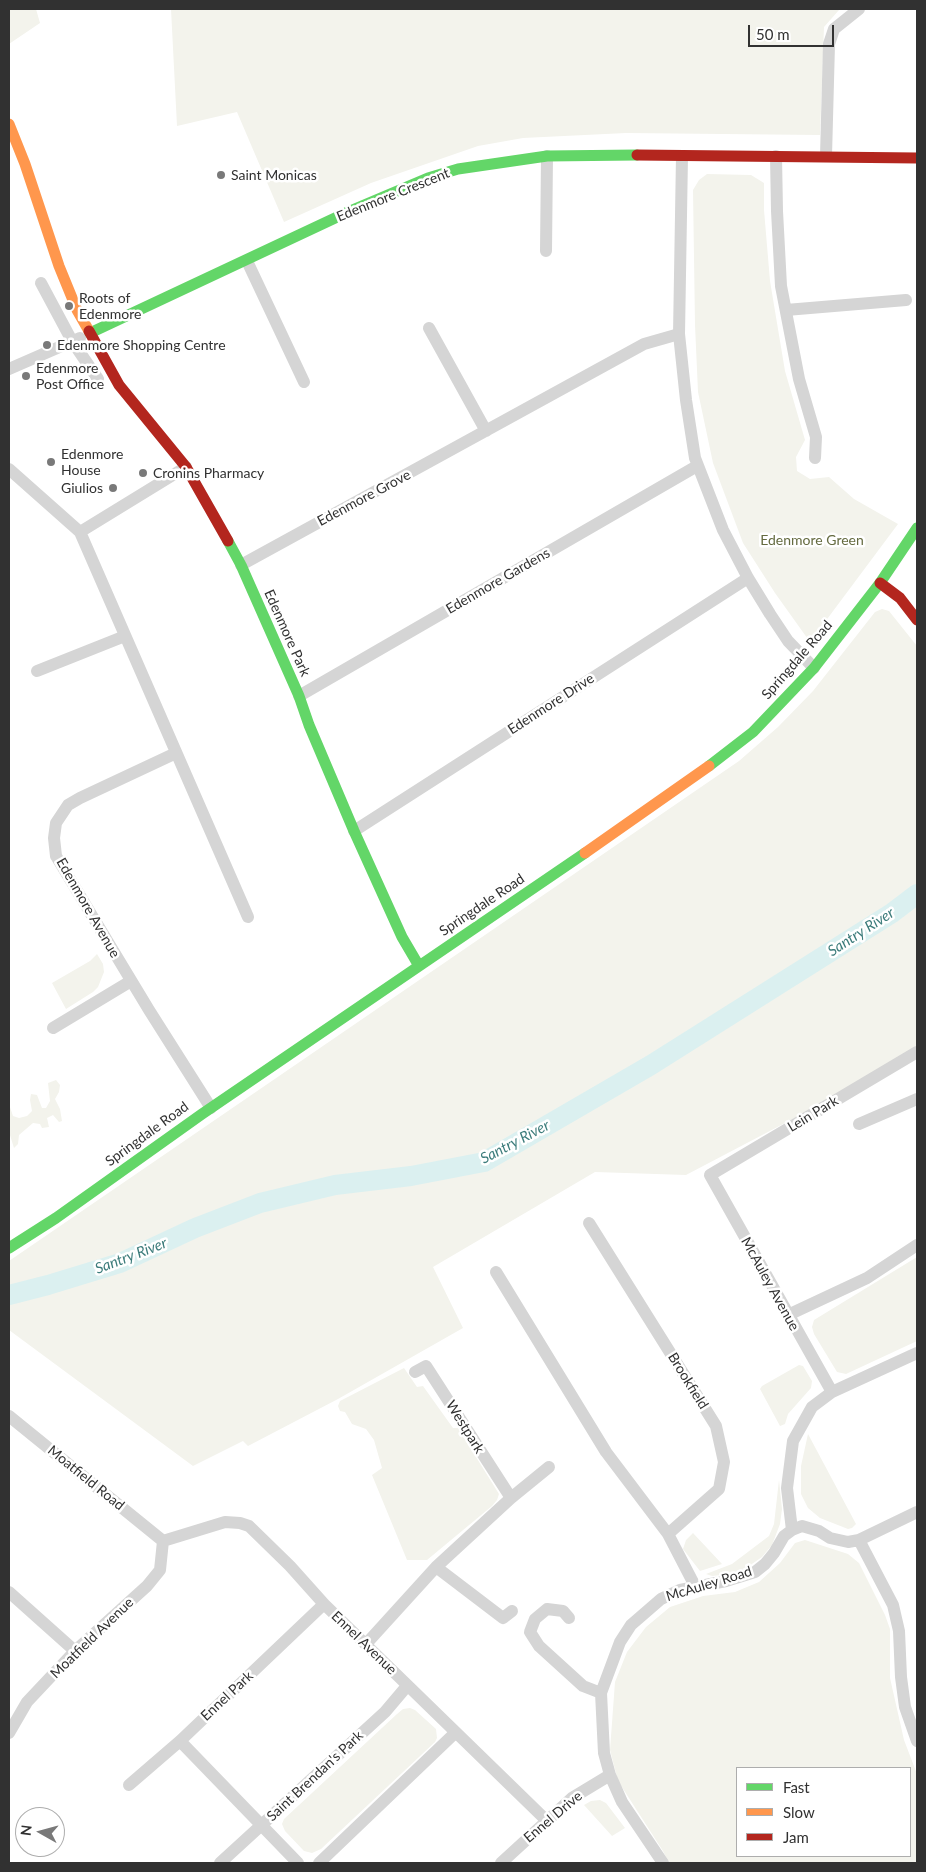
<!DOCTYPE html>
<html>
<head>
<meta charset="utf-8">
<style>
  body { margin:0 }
  #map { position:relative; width:926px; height:1872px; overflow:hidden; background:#fff; font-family:Lato,sans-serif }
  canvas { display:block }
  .frame { position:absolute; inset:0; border:10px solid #313131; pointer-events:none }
  .legend { position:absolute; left:736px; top:1767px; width:175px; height:90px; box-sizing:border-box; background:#fff; border:1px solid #adadad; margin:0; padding:6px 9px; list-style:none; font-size:15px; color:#313131 }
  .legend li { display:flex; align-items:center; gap:10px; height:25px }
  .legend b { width:25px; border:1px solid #adadad }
  .north { position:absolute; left:15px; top:1807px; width:50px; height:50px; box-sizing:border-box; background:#fff; border:1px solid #adadad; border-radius:50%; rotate:277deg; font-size:14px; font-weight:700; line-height:20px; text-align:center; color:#313131 }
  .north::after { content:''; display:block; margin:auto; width:18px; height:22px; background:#797979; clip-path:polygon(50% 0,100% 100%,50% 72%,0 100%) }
  .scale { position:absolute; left:748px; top:25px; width:86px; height:22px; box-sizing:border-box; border:2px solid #313131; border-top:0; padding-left:6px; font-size:15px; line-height:18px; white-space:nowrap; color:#313131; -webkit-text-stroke:4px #fff; paint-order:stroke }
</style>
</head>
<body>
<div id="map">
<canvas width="926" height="1872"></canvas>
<div class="frame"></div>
<ul class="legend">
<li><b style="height:6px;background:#63d668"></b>Fast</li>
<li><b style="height:6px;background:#ff974d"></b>Slow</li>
<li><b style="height:6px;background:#b3261e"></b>Jam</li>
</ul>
<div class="north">N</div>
<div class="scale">50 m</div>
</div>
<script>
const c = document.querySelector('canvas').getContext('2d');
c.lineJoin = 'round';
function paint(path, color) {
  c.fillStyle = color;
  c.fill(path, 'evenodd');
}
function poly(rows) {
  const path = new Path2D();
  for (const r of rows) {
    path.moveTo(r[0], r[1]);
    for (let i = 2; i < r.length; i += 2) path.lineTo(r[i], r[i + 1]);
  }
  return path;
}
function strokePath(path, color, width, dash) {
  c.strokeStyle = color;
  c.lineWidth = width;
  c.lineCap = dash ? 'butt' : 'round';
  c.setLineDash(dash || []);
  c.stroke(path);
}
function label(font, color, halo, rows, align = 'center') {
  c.font = font + ' Lato,sans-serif';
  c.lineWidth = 5;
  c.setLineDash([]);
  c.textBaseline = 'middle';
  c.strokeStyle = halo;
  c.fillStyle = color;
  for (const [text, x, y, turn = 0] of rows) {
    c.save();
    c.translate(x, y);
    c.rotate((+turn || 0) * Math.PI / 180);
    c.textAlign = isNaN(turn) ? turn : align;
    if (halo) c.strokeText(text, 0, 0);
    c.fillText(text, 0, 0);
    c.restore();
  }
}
paint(poly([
  [9,9,36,9,40,23,9,44],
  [171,9,838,9,839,10,824,27,820,135,626,133,523,138,478,146,371,183,284,222,237,112,177,126],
  [707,174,751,175,764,183,764,210,770,281,785,371,805,440,796,457,797,471,810,479,829,477,854,499,898,524,810,642,775,593,743,543,713,463,698,392,695,325,693,190,699,180],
  [882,609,889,611,917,646,917,1046,806,1112,686,1175,595,1172,433,1267,463,1328,338,1399,248,1446,243,1441,193,1466,9,1330,9,1261,739,761,778,727,813,691,875,612],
  [97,954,103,964,104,972,98,987,93,992,66,1009,52,983,90,961],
  [56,1080,60,1085,59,1092,55,1099,60,1109,62,1121,59,1122,53,1115,47,1118,49,1127,42,1128,40,1124,33,1123,19,1135,18,1144,14,1148,9,1132,9,1104,13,1116,19,1118,27,1116,32,1111,30,1100,31,1094,37,1095,42,1108,46,1108,50,1101,48,1083],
  [917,1257,917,1341,846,1374,837,1372,814,1334,812,1327,814,1320],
  [799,1365,803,1366,812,1381,811,1388,788,1414,785,1424,780,1426,760,1389,762,1386],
  [404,1368,417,1387,423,1386,453,1428,458,1428,499,1494,497,1500,492,1506,427,1560,407,1560,372,1475,382,1468,374,1440,366,1429,352,1424,345,1412,340,1411,338,1406,340,1401],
  [808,1434,856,1524,852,1528,848,1529,820,1518,808,1508,801,1494,801,1466],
  [779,1480,782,1509,780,1524,772,1545,762,1557,749,1566,736,1572,722,1575,712,1576,706,1574,732,1564,769,1536,774,1524],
  [693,1533,722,1564,700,1571,683,1549,686,1540],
  [805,1540,848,1554,859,1563,885,1615,890,1629,890,1678,904,1740,917,1774,917,1863,669,1863,663,1851,618,1781,610,1750,615,1682,627,1652,646,1627,670,1607,703,1596,735,1592,759,1582,780,1563,795,1543],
  [737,1768,910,1768,910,1856,737,1856],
  [410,1708,415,1710,436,1729,437,1738,435,1742,321,1849,312,1853,304,1851,285,1831,282,1824,284,1819,397,1714,403,1709],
  [600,1800,606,1803,625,1828,612,1836,584,1805,591,1801]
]), '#f3f3ec');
strokePath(poly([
  [9,1295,48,1285,120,1263,195,1228,260,1203,335,1185,411,1176,484,1162,651,1065,892,913,917,894]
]), '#dbf0f0', 20);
strokePath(poly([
  [682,156,679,334,686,400,695,458,723,530,748,578,770,614,788,641,814,668],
  [776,156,777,211,781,286,799,379,816,437,815,458],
  [826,156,829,44,834,29,859,9],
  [546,251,547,156],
  [247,261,304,382],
  [41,283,72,341,98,379],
  [786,310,906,300],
  [429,328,486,431],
  [9,369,80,338],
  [9,469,80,532,248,917],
  [80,532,186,467],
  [241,565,644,344,679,334],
  [37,671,125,636],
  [299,696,697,466],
  [176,753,80,798,68,805,56,823,54,838,56,856,149,1010,211,1108],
  [354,831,748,578],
  [53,1028,131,981],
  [859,1124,917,1099],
  [589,1223,716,1426,724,1462,719,1489,668,1534],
  [496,1272,606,1452,668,1534,695,1586],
  [788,1315,867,1278,917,1245],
  [415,1372,426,1366,511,1498],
  [832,1392,710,1175,917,1052],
  [9,1416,163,1541],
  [792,1530,787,1488,793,1441,812,1407,832,1392,917,1353],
  [859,1540,893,1605,899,1631,901,1677,905,1707,917,1741],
  [163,1541,225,1522,240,1523,249,1526,290,1566,324,1604,546,1820],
  [436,1567,503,1618,512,1611],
  [9,1592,75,1651],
  [569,1618,563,1611,547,1609,535,1619,530,1632,539,1646,583,1686,601,1693],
  [366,1644,436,1567,511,1498,549,1467],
  [9,1733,27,1702,75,1651,147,1586,160,1570,163,1541],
  [180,1741,298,1863],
  [129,1785,180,1741,324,1604],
  [220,1863,385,1712,407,1686],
  [319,1863,455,1733],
  [501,1863,572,1798,610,1775],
  [663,1863,622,1802,610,1775,604,1753,601,1693,620,1642,631,1625,661,1599,680,1590,726,1581,755,1572,765,1564,774,1553,784,1536,792,1530,802,1526,819,1531,830,1538,848,1542,859,1540,917,1512]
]), '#d5d5d5', 12);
strokePath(poly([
  [90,333,350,211,428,178,458,169,547,156,637,155],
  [228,541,241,565,299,696,309,725,354,831,402,937,419,966],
  [709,766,753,732,814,668,880,583,917,528],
  [9,1248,56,1218,202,1114,585,853]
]), '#63d668', 11);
strokePath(poly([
  [9,124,25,164,59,266,77,310,89,331],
  [585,853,709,766]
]), '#ff974d', 11);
strokePath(poly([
  [637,155,917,158],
  [89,331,119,385,186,467,228,541],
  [880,583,900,598,917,620]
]), '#b3261e', 11);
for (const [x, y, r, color] of [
  [221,175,5,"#797979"],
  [69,306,5,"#797979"],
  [47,345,5,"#797979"],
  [26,376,5,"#797979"],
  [51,462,5,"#797979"],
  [143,473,5,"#797979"],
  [113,488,5,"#797979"]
]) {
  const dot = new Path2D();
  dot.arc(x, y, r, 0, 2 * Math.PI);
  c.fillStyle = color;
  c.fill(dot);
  strokePath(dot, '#fff', 2);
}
label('14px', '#313131', '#fff', [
  ["Saint Monicas",231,175],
  ["Roots of",79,298],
  ["Edenmore",79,314],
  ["Edenmore Shopping Centre",57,345],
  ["Edenmore",36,368],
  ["Post Office",36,384],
  ["Edenmore",61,454],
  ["House",61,470],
  ["Cronins Pharmacy",153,473],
  ["Giulios",103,488,"right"]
], 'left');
label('14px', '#313131', '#fff', [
  ["Edenmore Crescent",393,195,-22],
  ["Edenmore Grove",364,498,-28],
  ["Edenmore Gardens",498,581,-30],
  ["Edenmore Park",287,633,66],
  ["Springdale Road",797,660,-49],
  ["Edenmore Drive",551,704,-33],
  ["Springdale Road",482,905,-34],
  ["Edenmore Avenue",88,908,60],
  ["Lein Park",813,1114,-31],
  ["Springdale Road",147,1134,-36],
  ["McAuley Avenue",770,1284,61],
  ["Brookfield",688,1381,58],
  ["Westpark",465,1427,58],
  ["Moatfield Road",86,1478,39],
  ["McAuley Road",709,1584,-17],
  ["Moatfield Avenue",92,1638,-44],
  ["Ennel Avenue",364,1643,44],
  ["Ennel Park",227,1696,-43],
  ["Saint Brendan's Park",315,1776,-43],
  ["Ennel Drive",553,1817,-40]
]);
label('14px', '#656b40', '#fff', [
  ["Edenmore Green",812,540]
]);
label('italic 15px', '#3c7c7b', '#fff', [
  ["Santry River",861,932,-33],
  ["Santry River",515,1142,-28],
  ["Santry River",131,1256,-21]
]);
</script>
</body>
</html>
